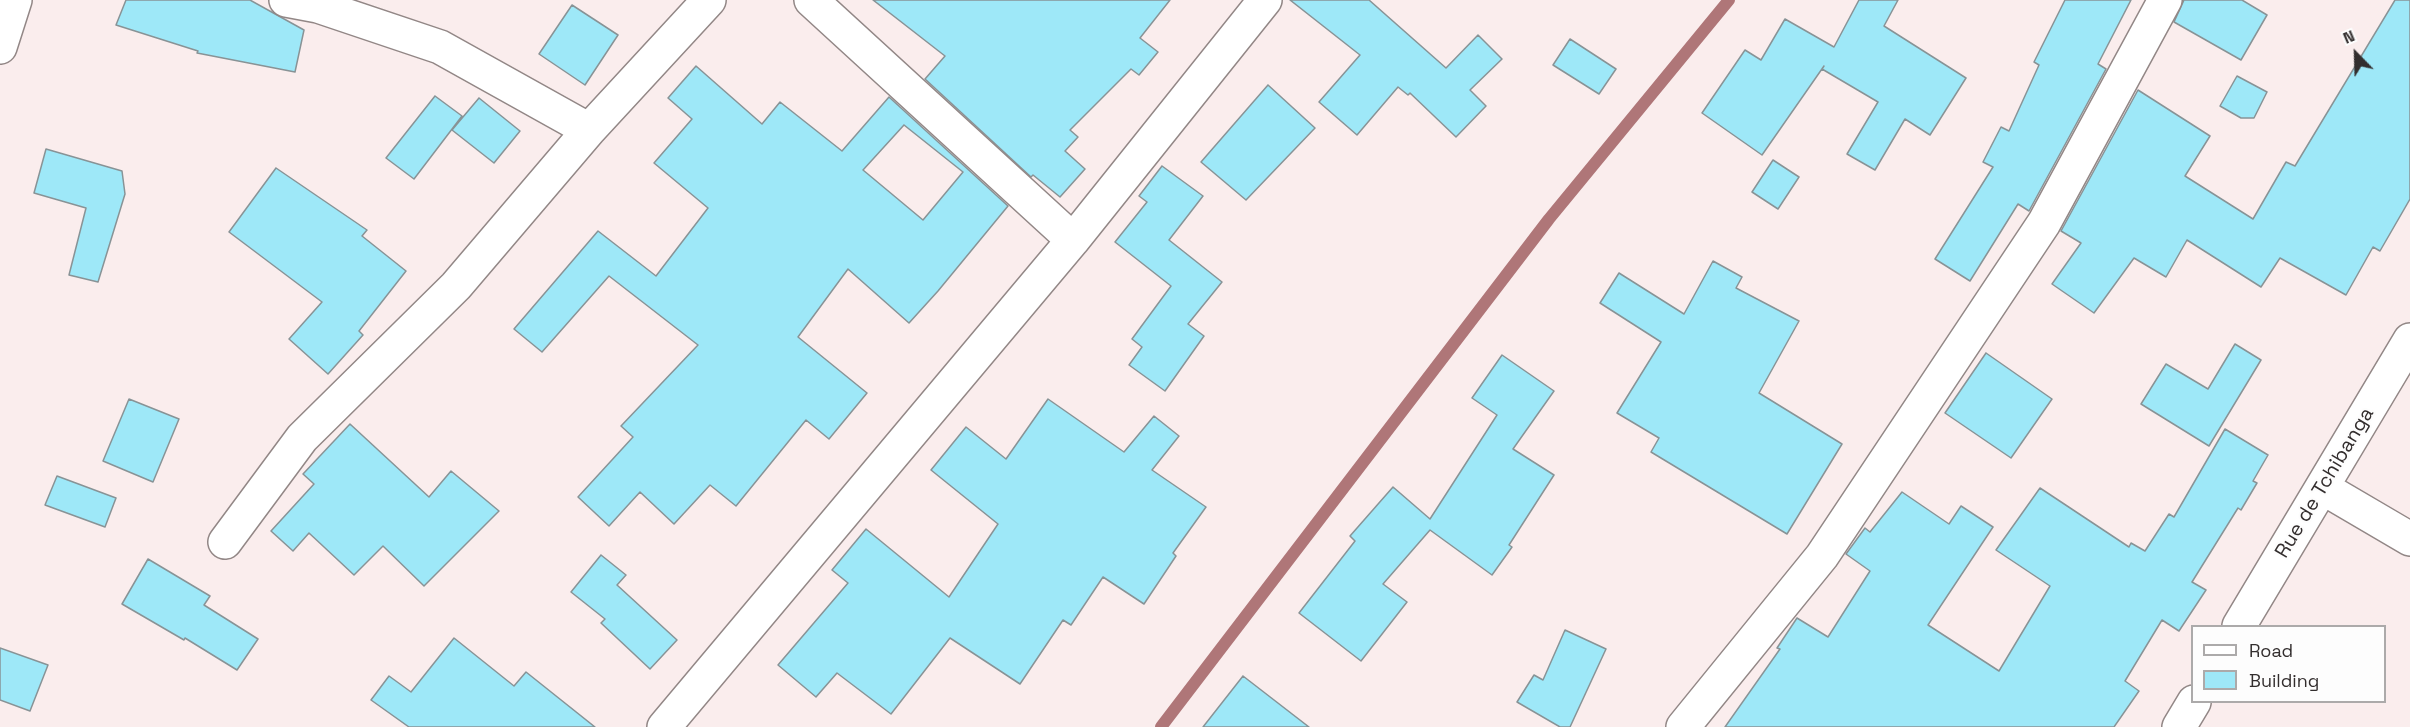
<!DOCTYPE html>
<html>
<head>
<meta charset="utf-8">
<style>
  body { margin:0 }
  #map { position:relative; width:2410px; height:727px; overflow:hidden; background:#faeded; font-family:"Space Grotesk",sans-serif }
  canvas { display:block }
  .legend { position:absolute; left:2191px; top:625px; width:195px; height:78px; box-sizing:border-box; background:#fdfdfd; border:2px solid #acaaaa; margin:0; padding:8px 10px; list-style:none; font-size:18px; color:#332e2e }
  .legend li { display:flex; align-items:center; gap:12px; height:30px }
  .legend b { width:30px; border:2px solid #acaaaa }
  .north { position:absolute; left:2326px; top:24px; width:60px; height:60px; -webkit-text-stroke:4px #fdfdfd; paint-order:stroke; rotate:337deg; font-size:16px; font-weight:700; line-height:24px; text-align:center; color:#332e2e }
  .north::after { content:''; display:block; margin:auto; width:21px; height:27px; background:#332e2e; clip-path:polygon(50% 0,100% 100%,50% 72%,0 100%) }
</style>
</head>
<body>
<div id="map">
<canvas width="2410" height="727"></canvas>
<ul class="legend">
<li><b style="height:8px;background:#fff"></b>Road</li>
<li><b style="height:16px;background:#9ee8f8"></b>Building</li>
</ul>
<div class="north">N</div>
</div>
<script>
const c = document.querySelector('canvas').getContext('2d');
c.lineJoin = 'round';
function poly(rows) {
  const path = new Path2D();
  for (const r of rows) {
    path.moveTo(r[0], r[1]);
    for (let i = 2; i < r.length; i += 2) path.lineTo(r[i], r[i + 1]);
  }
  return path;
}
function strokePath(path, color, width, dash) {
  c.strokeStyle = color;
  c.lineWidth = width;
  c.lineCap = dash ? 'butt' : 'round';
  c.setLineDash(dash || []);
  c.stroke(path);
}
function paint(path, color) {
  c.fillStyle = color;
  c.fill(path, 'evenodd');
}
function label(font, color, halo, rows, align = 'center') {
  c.font = font + ' "Space Grotesk",sans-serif';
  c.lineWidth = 4.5;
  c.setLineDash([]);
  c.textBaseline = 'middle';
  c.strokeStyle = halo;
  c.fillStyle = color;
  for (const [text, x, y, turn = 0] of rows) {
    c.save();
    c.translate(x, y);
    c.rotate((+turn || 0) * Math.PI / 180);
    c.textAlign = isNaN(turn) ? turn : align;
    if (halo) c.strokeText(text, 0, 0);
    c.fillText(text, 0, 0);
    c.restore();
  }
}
strokePath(poly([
  [1161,727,1549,219,1729,0]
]), '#af7678', 12);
const building = poly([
  [126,0,250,0,304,30,295,72,197,53,198,51,116,25,126,0],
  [873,0,1170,0,1140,38,1158,52,1139,75,1131,69,1070,130,1078,137,1065,151,1085,169,1060,197,1033,175,1031,177,925,79,945,56,873,0],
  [1290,0,1369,0,1446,68,1478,35,1502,59,1470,90,1486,106,1456,137,1410,93,1408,95,1398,87,1357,135,1319,102,1360,55,1290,0],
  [1859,0,1898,0,1884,26,1966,78,1930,135,1905,119,1875,170,1847,154,1878,102,1822,69,1824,66,1762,155,1702,113,1745,50,1761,60,1785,19,1834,47,1859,0],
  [2065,0,2131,0,2098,64,2106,69,2029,211,2018,204,1970,281,1935,259,1993,167,1983,162,2001,127,2009,131,2039,65,2034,62,2065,0],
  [2184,0,2242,0,2267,15,2241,60,2174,22,2184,0],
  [2395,0,2410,0,2410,199,2380,251,2373,247,2346,295,2280,258,2261,287,2187,240,2166,277,2134,258,2094,313,2052,284,2081,243,2061,231,2138,90,2210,136,2185,176,2253,219,2286,162,2295,166,2395,0],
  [572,5,618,35,585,85,539,54,572,5],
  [1570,39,1616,69,1599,94,1553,65,1570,39],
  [696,66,762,124,780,102,842,151,889,97,1008,206,938,291,909,323,848,269,798,337,867,393,829,439,806,420,736,506,710,485,674,524,640,492,609,526,578,497,633,437,621,426,698,345,609,276,542,352,514,329,598,231,656,276,708,208,654,163,692,119,668,98,696,66],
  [904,125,963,172,923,220,863,170,904,125],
  [2237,76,2267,92,2254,118,2241,118,2220,106,2237,76],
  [1268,85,1315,128,1246,200,1201,162,1268,85],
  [435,96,462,116,414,179,386,158,435,96],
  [479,98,520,131,494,163,452,130,479,98],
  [46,149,122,171,125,194,98,282,69,275,86,208,34,193,46,149],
  [1773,160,1799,177,1778,209,1752,192,1773,160],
  [1162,166,1203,196,1169,240,1222,282,1188,324,1204,336,1165,391,1129,365,1142,347,1132,339,1171,286,1115,242,1147,202,1139,196,1162,166],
  [276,168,367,230,362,236,406,271,359,331,363,335,328,374,289,339,322,302,229,232,276,168],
  [1713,261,1742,277,1736,288,1799,321,1759,393,1842,444,1787,534,1651,452,1659,438,1617,413,1661,342,1600,303,1619,273,1684,314,1713,261],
  [2235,344,2261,360,2209,446,2141,404,2166,364,2208,389,2235,344],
  [1986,353,2052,399,2011,458,1945,413,1986,353],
  [1502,355,1554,391,1513,449,1554,475,1509,545,1512,547,1492,575,1430,530,1383,584,1407,602,1361,661,1299,613,1355,541,1350,536,1393,487,1430,519,1497,415,1472,398,1502,355],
  [129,399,179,419,153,482,103,461,129,399],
  [1048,399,1124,452,1154,416,1179,436,1152,470,1206,507,1173,553,1176,556,1144,604,1103,577,1071,625,1063,620,1020,684,950,638,891,714,837,673,816,697,778,665,848,583,832,570,866,529,949,597,998,524,931,470,966,427,1006,459,1048,399],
  [350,424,429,497,451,471,499,511,424,586,383,546,354,575,309,533,293,551,271,531,314,484,303,474,350,424],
  [2225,429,2268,455,2253,481,2257,483,2241,510,2238,508,2192,582,2206,590,2179,631,2162,620,2125,681,2139,691,2114,727,1725,727,1780,649,1777,648,1797,618,1828,637,1870,571,1846,554,1865,528,1870,532,1902,492,1949,524,1961,506,1993,527,1928,625,1999,671,2050,586,1996,550,2040,488,2129,547,2131,543,2145,551,2169,514,2174,517,2225,429],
  [57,476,116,498,105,527,45,505,57,476],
  [601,555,626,575,617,585,677,640,650,669,601,623,605,619,571,592,601,555],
  [148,559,210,596,204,605,258,639,237,670,185,638,184,640,122,604,148,559],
  [1565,630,1606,649,1570,727,1560,727,1517,702,1534,675,1543,680,1565,630],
  [454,638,514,686,526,672,595,727,409,727,371,700,389,676,411,692,454,638],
  [0,648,48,665,30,711,0,700,0,648],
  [1243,676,1309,727,1203,727,1243,676]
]);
paint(building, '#9ee8f8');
strokePath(building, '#889396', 1.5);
const minor = poly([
  [286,0,318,6,440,47,589,130],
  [811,0,1073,240],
  [0,47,15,0],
  [2323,488,2410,539],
  [225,542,302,438,456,286,589,130,709,0],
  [2239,626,2410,340],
  [664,727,1073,240,1265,0],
  [1683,727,1822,556,2044,223,2165,0],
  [2179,727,2194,702]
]);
strokePath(minor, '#928786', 36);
strokePath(minor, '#fff', 33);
label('20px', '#332e2e', '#fdfdfd', [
  ["Rue de Tchibanga",2325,483,-59]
]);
</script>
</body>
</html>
